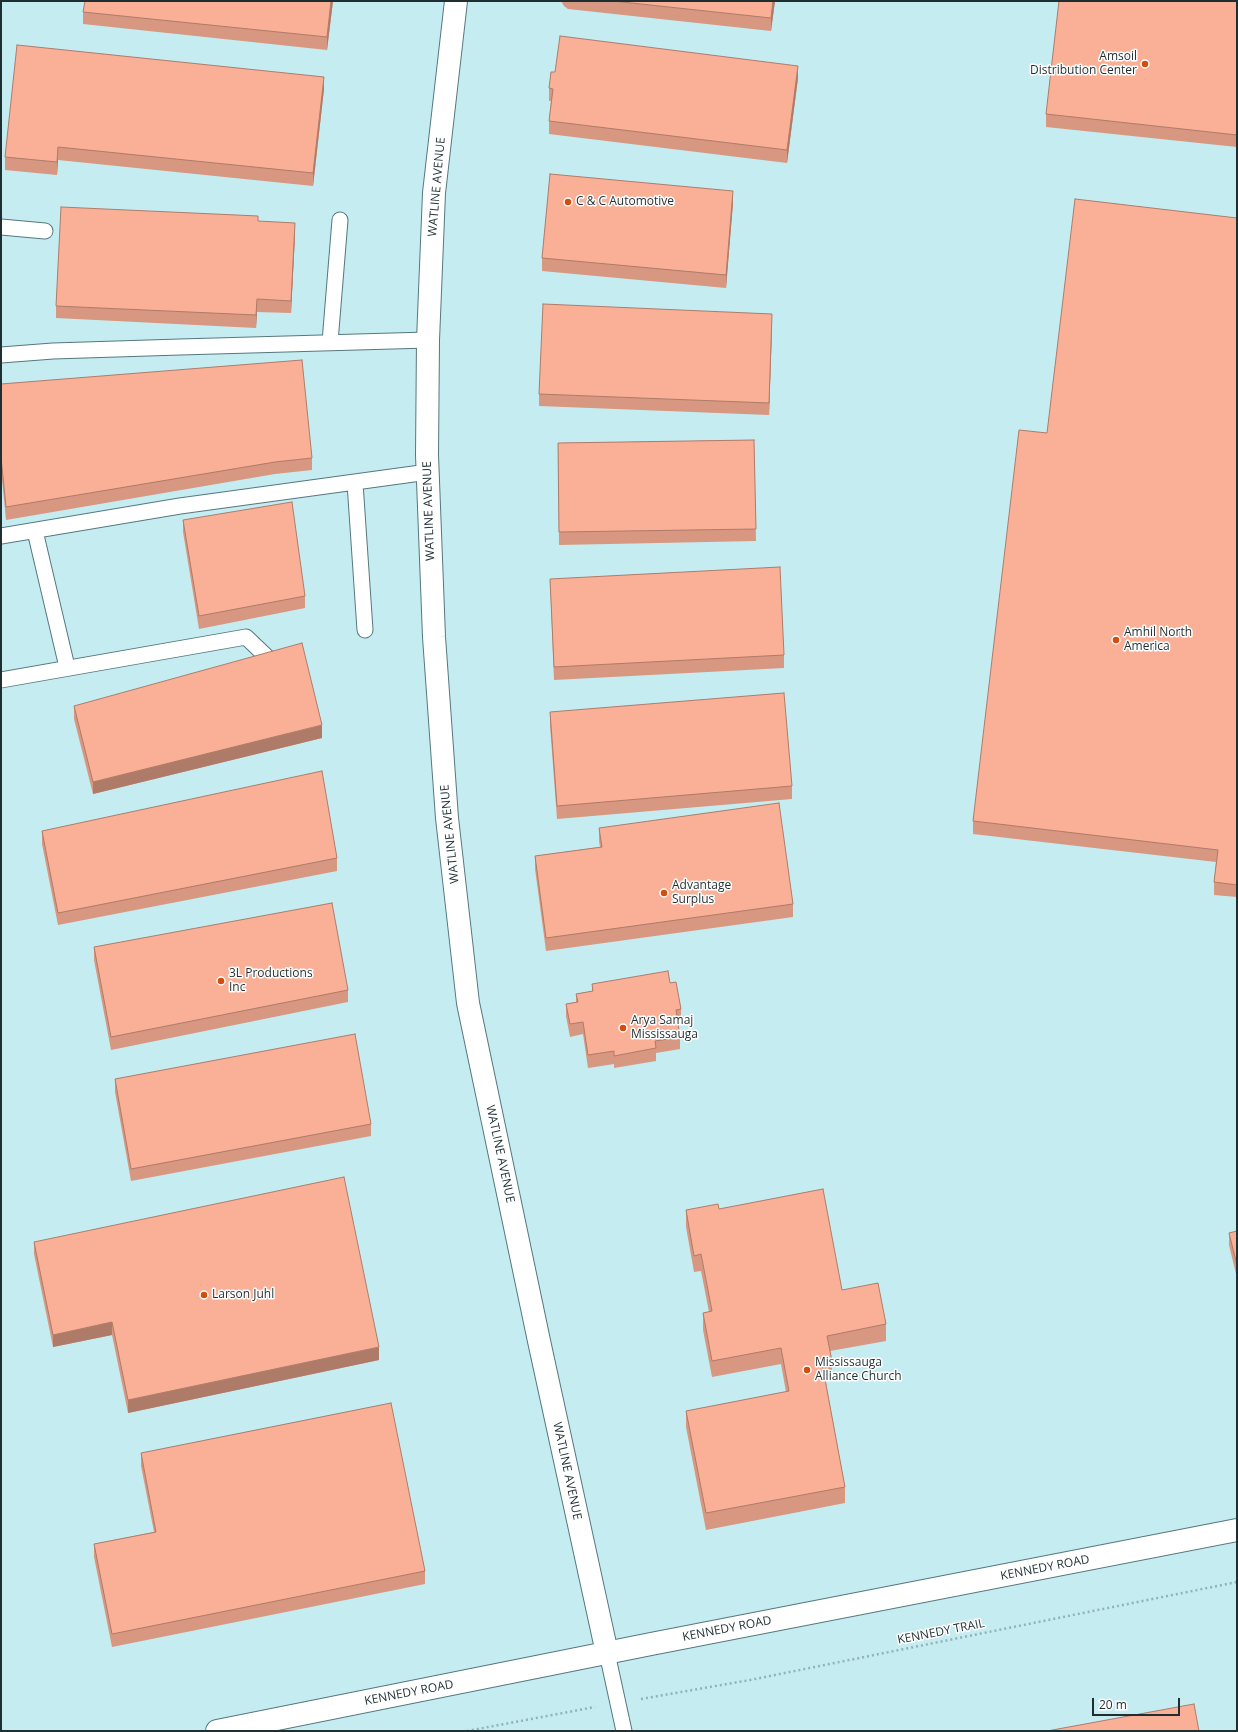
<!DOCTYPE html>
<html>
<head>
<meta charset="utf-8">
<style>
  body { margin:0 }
  #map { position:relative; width:1238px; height:1732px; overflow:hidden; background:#c5ecf1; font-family:"Open Sans",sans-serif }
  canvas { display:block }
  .frame { position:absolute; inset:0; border:2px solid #1f2e30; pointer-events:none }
  .scale { position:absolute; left:1092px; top:1698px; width:88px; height:18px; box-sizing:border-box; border:2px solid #1f2e30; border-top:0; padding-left:5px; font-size:12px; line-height:14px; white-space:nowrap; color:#1f2e30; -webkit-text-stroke:3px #fff; paint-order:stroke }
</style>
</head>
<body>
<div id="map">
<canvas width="1238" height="1732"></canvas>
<div class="frame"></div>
<div class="scale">20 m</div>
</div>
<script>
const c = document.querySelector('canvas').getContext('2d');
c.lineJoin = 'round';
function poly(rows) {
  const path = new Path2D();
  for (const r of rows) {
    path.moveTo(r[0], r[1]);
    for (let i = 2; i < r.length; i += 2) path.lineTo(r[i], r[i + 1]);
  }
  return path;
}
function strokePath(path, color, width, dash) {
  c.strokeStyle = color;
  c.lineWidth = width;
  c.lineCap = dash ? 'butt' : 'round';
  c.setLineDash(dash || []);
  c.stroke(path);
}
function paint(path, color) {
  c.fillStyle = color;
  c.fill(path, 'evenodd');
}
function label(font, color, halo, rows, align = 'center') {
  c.font = font + ' "Open Sans",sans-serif';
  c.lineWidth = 3;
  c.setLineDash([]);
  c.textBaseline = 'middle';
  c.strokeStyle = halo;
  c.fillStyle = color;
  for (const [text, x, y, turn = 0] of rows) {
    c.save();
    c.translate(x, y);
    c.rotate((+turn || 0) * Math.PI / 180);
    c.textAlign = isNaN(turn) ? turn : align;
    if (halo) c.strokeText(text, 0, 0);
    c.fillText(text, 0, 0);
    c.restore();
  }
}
const service = poly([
  [1,227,45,231],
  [330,342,340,220],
  [1,355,53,351,180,347,428,340],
  [355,483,365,630],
  [35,531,67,667],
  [1,536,180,506,428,472],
  [1,680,246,637,267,657],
  [607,1653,624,1731]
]);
const minor = poly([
  [456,1,434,193,428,340,427,455,434,637,447,818,468,1003,539,1341,607,1653]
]);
const secondary = poly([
  [217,1731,651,1644,1237,1530]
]);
strokePath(service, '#55787d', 17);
strokePath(minor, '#55787d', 24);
strokePath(secondary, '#55787d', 24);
strokePath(poly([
  [641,1699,750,1680,1237,1582],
  [467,1731,595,1707]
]), '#92b2b6', 2.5, [2, 3]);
strokePath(service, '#fff', 15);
strokePath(minor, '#fff', 22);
strokePath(secondary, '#fff', 22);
paint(poly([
  [333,1,327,50,83,24,83,12],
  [561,1,775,1,771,31,568,9,564,6],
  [1237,1,1237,147,1046,127,1046,114],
  [555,72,798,78,787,163,549,134,549,121,551,101,549,101,549,88],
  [324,89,313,186,58,160,57,175,5,170,5,157],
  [733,203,726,288,542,271,542,258],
  [1237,218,1237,897,1214,895,1214,882,1216,862,973,834,973,821,1047,433],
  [258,221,295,235,291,313,257,312,256,328,56,318,56,306],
  [772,326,769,415,539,406,539,394],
  [1,384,312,458,312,470,275,474,6,520,1,469],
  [754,440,756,541,559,545,558,443],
  [183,520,305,596,305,608,199,629,183,532],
  [550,579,784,655,784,668,554,680],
  [74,706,322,738,93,794,74,719],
  [550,712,792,786,792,799,557,819,550,725],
  [599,828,793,904,793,917,546,951,535,869,535,856,600,847,599,841],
  [42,831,337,858,337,871,58,925,42,844],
  [94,947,348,990,348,1002,111,1050,94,960],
  [670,983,681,1009,681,1021,678,1022,680,1037,680,1049,656,1053,656,1061,614,1068,614,1064,588,1068,583,1034,570,1037,566,1016,566,1004,576,1002,576,994,592,991,592,984],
  [115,1079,371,1124,371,1136,131,1181,115,1092],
  [719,1209,842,1290,886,1324,886,1341,830,1351,832,1361,832,1377,825,1378,845,1487,845,1503,706,1530,686,1427,686,1411,786,1392,781,1364,712,1377,703,1330,703,1313,709,1312,701,1271,694,1272,686,1227,686,1210],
  [1237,1231,1237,1278,1229,1245,1229,1233],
  [34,1242,379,1360,128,1413,112,1335,53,1347,34,1254],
  [141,1453,425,1571,425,1584,112,1647,94,1557,94,1544,154,1532,141,1466]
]), '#d79781');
paint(poly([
  [331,1,333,1,327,50,327,37],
  [773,1,775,1,771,31,771,18],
  [798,66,798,78,787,163,787,150],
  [324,77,324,89,313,186,313,173],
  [58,147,58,160,57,175,57,162],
  [733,191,733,203,726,288,726,275],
  [295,223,295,235,291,313,291,301],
  [257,299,257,312,256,328,256,315],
  [772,314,772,326,769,415,769,403],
  [322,725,322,738,93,794,93,782],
  [112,1322,112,1335,53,1347,53,1335],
  [379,1347,379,1360,128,1413,128,1400]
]), '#af7b69');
const building = poly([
  [85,1,331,1,327,37,83,12,85,1],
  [613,1,773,1,771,18,613,1],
  [1059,1,1237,1,1237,135,1046,114,1059,1],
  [560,36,798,66,787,150,549,121,553,89,549,88,551,72,555,72,560,36],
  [17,45,324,77,313,173,58,147,57,162,5,157,17,45],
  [550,174,733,191,726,275,542,258,550,174],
  [1075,199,1237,218,1237,885,1214,882,1218,850,973,821,1019,430,1047,433,1075,199],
  [61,207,258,216,258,221,295,223,291,301,257,299,256,315,56,306,61,207],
  [543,304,772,314,769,403,539,394,543,304],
  [302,360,312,458,275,462,6,507,1,457,1,384,302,360],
  [754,440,756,529,559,532,558,443,754,440],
  [292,502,305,596,199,616,183,520,292,502],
  [780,567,784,655,554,667,550,579,780,567],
  [302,643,322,725,93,782,74,706,302,643],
  [784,693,792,786,557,806,550,712,784,693],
  [322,771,337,858,58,913,42,831,322,771],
  [779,803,793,904,546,938,535,856,602,847,599,828,779,803],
  [332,903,348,990,111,1037,94,947,332,903],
  [668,971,670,983,676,982,681,1009,676,1010,680,1037,655,1041,656,1048,614,1056,614,1051,588,1055,583,1022,570,1024,566,1004,578,1002,576,994,593,991,592,984,668,971],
  [355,1034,371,1124,131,1169,115,1079,355,1034],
  [344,1177,379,1347,128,1400,112,1322,53,1335,34,1242,344,1177],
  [823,1189,842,1290,878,1283,886,1324,827,1336,832,1361,822,1363,845,1487,706,1513,686,1411,789,1391,781,1348,712,1361,703,1313,712,1311,701,1254,694,1256,686,1210,718,1204,719,1209,823,1189],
  [1237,1231,1237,1265,1229,1233,1237,1231],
  [391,1403,425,1571,112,1634,94,1544,156,1532,141,1453,391,1403],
  [1194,1704,1199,1731,1047,1731,1194,1704]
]);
paint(building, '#fab096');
strokePath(building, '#af7b69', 1);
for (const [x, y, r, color] of [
  [1145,64,4,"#d24d0e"],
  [568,202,4,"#d24d0e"],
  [1116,640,4,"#d24d0e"],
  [664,893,4,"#d24d0e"],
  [221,981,4,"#d24d0e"],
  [623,1028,4,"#d24d0e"],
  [204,1295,4,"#d24d0e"],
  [807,1370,4,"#d24d0e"]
]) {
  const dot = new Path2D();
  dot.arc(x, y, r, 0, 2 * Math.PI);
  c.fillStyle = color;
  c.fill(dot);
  strokePath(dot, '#fff', 1.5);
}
label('12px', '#1f2e30', '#fff', [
  ["Amsoil",1137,57,"right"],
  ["Distribution Center",1137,71,"right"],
  ["C & C Automotive",576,202],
  ["Amhil North",1124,633],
  ["America",1124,647],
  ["Advantage",672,886],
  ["Surplus",672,900],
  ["3L Productions",229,974],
  ["Inc",229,988],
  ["Arya Samaj",631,1021],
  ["Mississauga",631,1035],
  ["Larson Juhl",212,1295],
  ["Mississauga",815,1363],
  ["Alliance Church",815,1377]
], 'left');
label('12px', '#1f2e30', '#fff', [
  ["WATLINE AVENUE",437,187,-85],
  ["WATLINE AVENUE",429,511,-92],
  ["WATLINE AVENUE",450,834,-96],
  ["WATLINE AVENUE",500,1154,78],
  ["WATLINE AVENUE",567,1471,78],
  ["KENNEDY ROAD",1045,1568,-11],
  ["KENNEDY ROAD",727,1629,-11],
  ["KENNEDY TRAIL",941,1632,-11],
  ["KENNEDY ROAD",409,1693,-11]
]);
</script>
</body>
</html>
